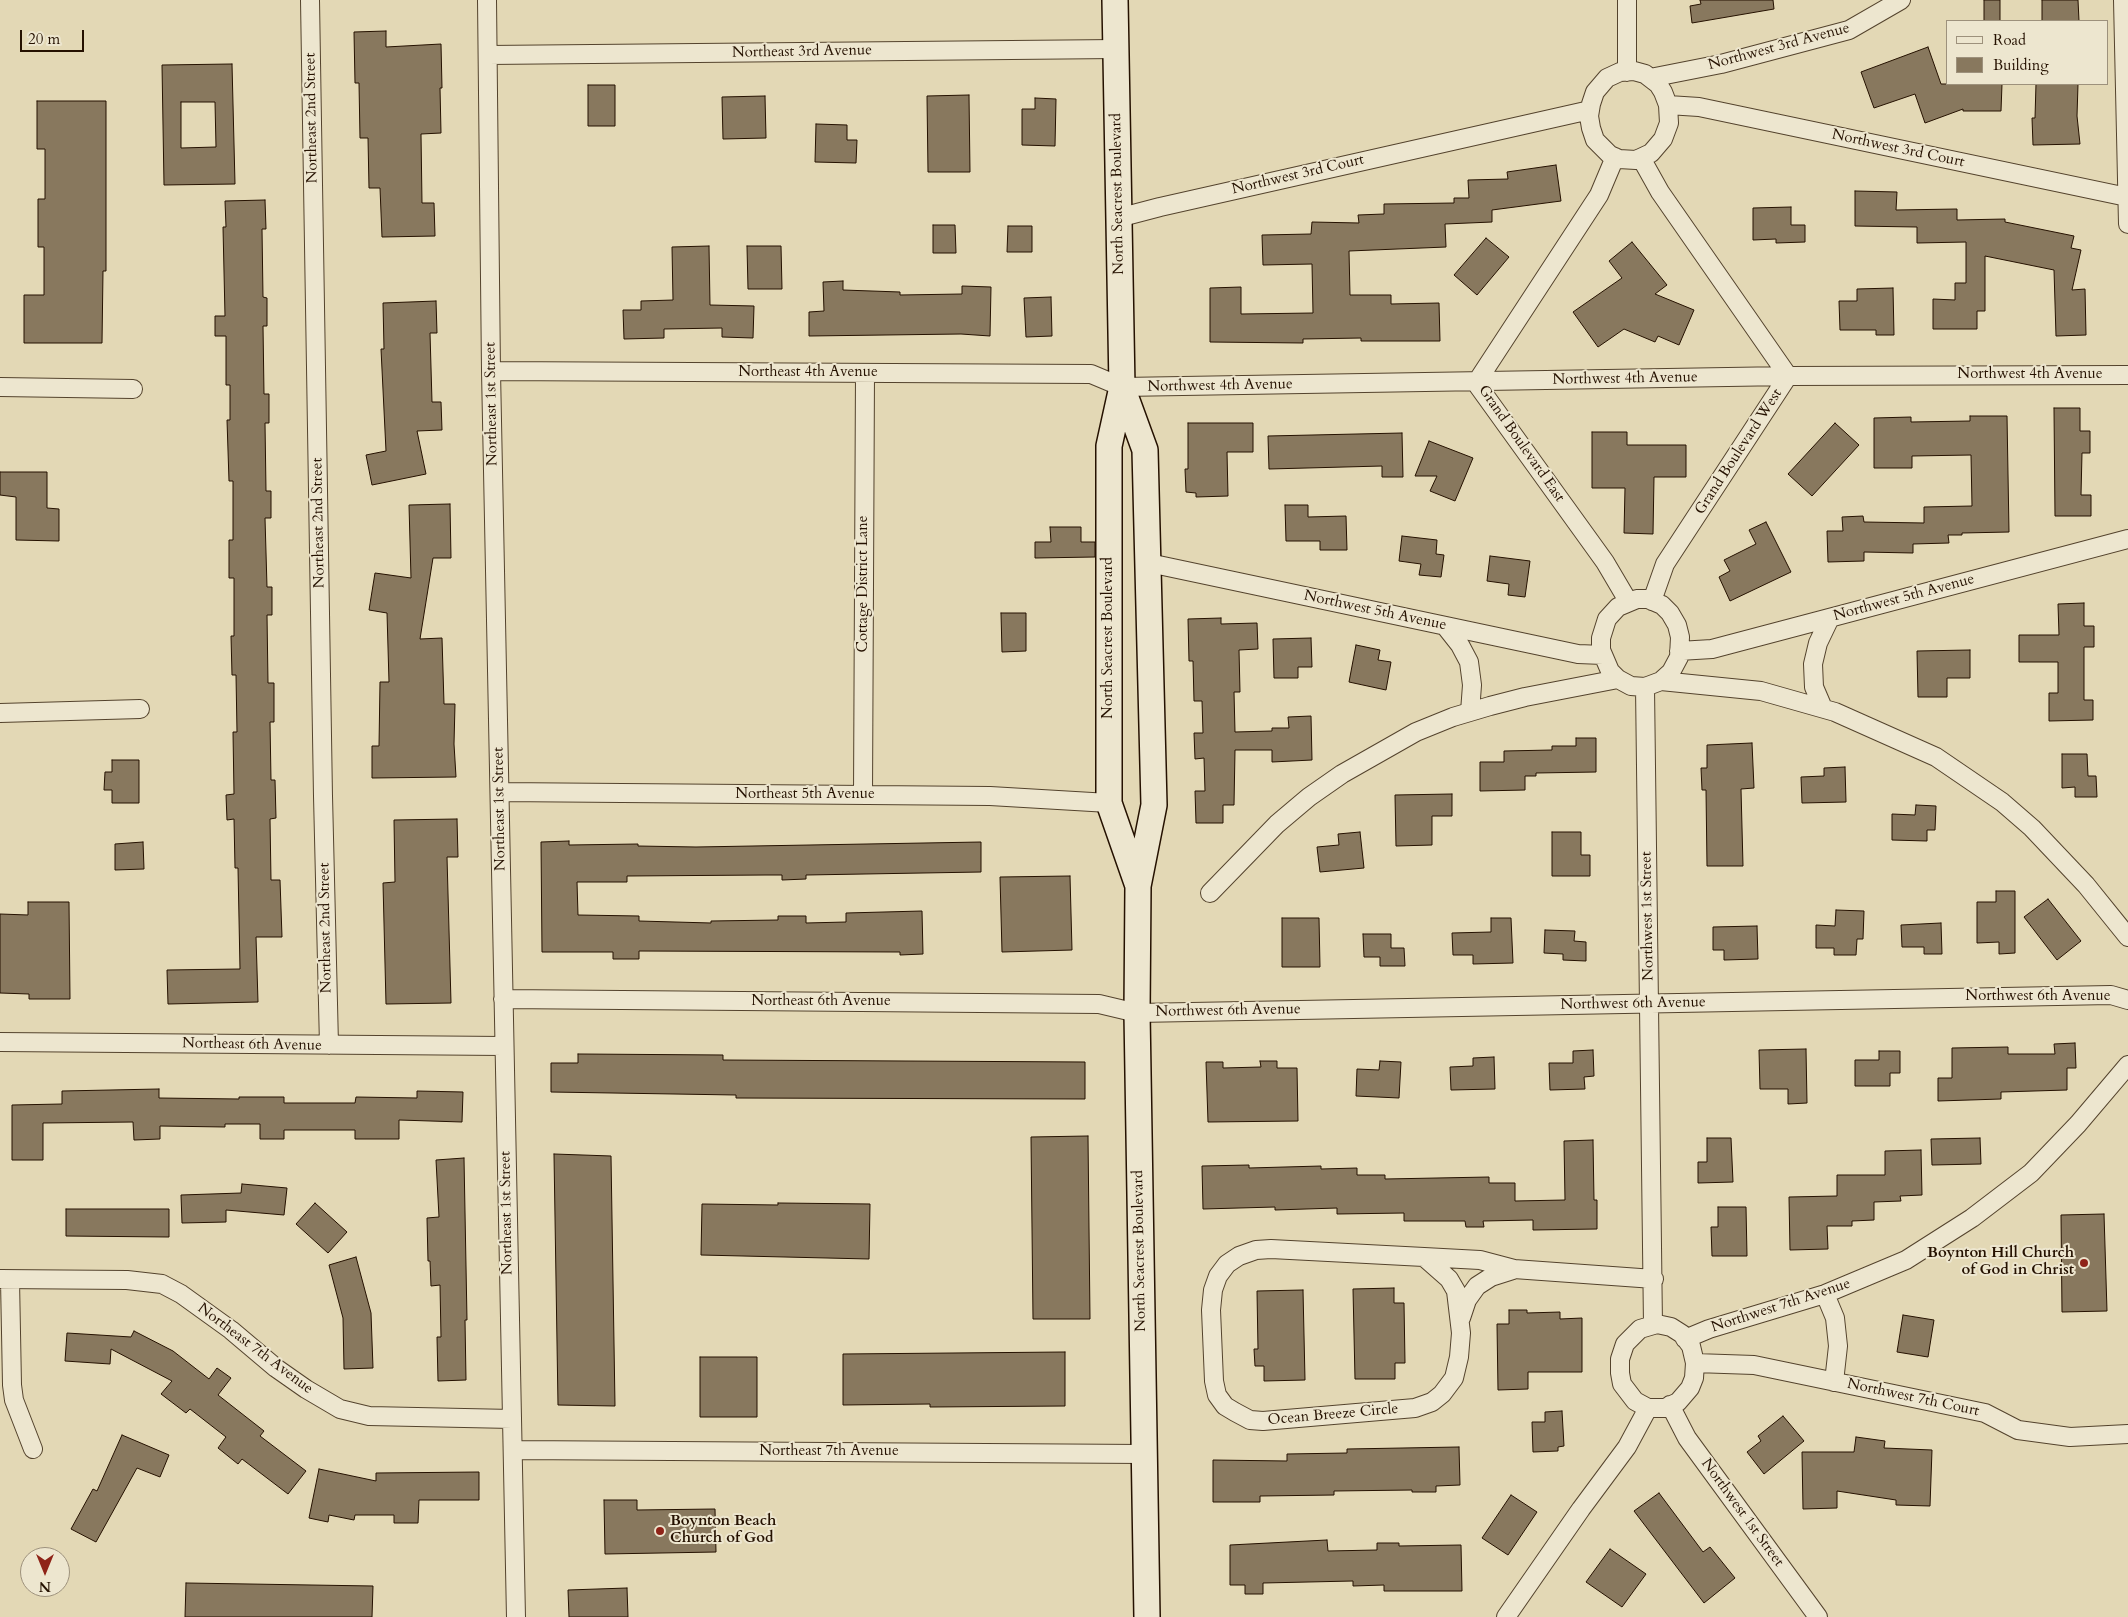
<!DOCTYPE html>
<html>
<head>
<meta charset="utf-8">
<style>
  body { margin:0 }
  #map { position:relative; width:2128px; height:1617px; overflow:hidden; background:#e3d8b5; font-family:Cardo,serif }
  canvas { display:block }
  .legend { position:absolute; left:1946px; top:20px; width:162px; height:65px; box-sizing:border-box; background:#ede6cf; border:1px solid #9d917c; margin:0; padding:6px 9px; list-style:none; font-size:15px; color:#251100 }
  .legend li { display:flex; align-items:center; gap:10px; height:25px }
  .legend b { width:25px; border:1px solid #9d917c }
  .north { position:absolute; left:20px; top:1547px; width:50px; height:50px; box-sizing:border-box; background:#ede6cf; border:1px solid #9d917c; border-radius:50%; rotate:180deg; font-size:14px; font-weight:700; line-height:20px; text-align:center; color:#251100 }
  .north::after { content:''; display:block; margin:auto; width:18px; height:22px; background:#8f2418; clip-path:polygon(50% 0,100% 100%,50% 72%,0 100%) }
  .scale { position:absolute; left:20px; top:30px; width:64px; height:22px; box-sizing:border-box; border:2px solid #251100; border-top:0; padding-left:6px; font-size:15px; line-height:18px; white-space:nowrap; color:#251100; -webkit-text-stroke:4px #ede6cf; paint-order:stroke }
</style>
</head>
<body>
<div id="map">
<canvas width="2128" height="1617"></canvas>
<ul class="legend">
<li><b style="height:6px;background:#ede6cf"></b>Road</li>
<li><b style="height:14px;background:#88785e"></b>Building</li>
</ul>
<div class="north">N</div>
<div class="scale">20 m</div>
</div>
<script>
const c = document.querySelector('canvas').getContext('2d');
c.lineJoin = 'round';
function paint(path, color) {
  c.fillStyle = color;
  c.fill(path, 'evenodd');
}
function poly(rows) {
  const path = new Path2D();
  for (const r of rows) {
    path.moveTo(r[0], r[1]);
    for (let i = 2; i < r.length; i += 2) path.lineTo(r[i], r[i + 1]);
  }
  return path;
}
function strokePath(path, color, width, dash) {
  c.strokeStyle = color;
  c.lineWidth = width;
  c.lineCap = dash ? 'butt' : 'round';
  c.setLineDash(dash || []);
  c.stroke(path);
}
function label(font, color, halo, rows, align = 'center') {
  c.font = font + ' Cardo,serif';
  c.lineWidth = 4;
  c.setLineDash([]);
  c.textBaseline = 'middle';
  c.strokeStyle = halo;
  c.fillStyle = color;
  for (const [text, x, y, turn = 0] of rows) {
    c.save();
    c.translate(x, y);
    c.rotate((+turn || 0) * Math.PI / 180);
    c.textAlign = isNaN(turn) ? turn : align;
    if (halo) c.strokeText(text, 0, 0);
    c.fillText(text, 0, 0);
    c.restore();
  }
}
const building = poly([
  [1700,0,1773,0,1774,9,1692,23,1690,6,1701,4,1700,0],
  [1984,0,2000,0,2000,21,1984,21,1984,0],
  [2042,0,2078,0,2079,21,2042,21,2042,0],
  [386,31,386,47,441,44,442,88,440,88,441,133,421,134,422,203,434,203,435,236,382,237,380,188,369,188,368,138,360,138,359,83,355,83,354,32,386,31],
  [1928,47,1941,84,2002,84,2001,111,1963,111,1963,109,1925,123,1915,94,1874,108,1861,72,1928,47],
  [232,64,235,184,164,185,162,65,232,64],
  [181,102,215,102,216,147,181,148,181,102],
  [2036,84,2078,84,2077,116,2080,144,2033,145,2032,118,2035,118,2036,84],
  [588,85,615,85,615,126,588,126,588,85],
  [969,95,970,172,928,172,927,96,969,95],
  [765,96,766,138,723,139,722,97,765,96],
  [1035,98,1056,99,1055,146,1022,145,1022,109,1035,109,1035,98],
  [37,101,106,101,106,271,103,271,102,343,24,343,24,295,44,295,44,247,38,247,38,199,45,199,45,149,37,149,37,101],
  [816,124,847,125,847,140,857,140,856,163,815,162,816,124],
  [1556,165,1561,201,1492,210,1492,222,1445,224,1446,247,1349,251,1350,295,1391,295,1391,304,1439,303,1440,341,1361,341,1361,338,1303,339,1303,343,1210,342,1210,288,1241,287,1241,314,1313,313,1312,264,1263,265,1262,235,1311,234,1312,222,1359,223,1358,215,1384,214,1384,204,1454,203,1454,198,1469,198,1468,180,1508,179,1507,172,1556,165],
  [1855,191,1897,192,1896,210,1957,209,1957,220,2005,219,2005,222,2074,236,2071,248,2081,250,2072,290,2085,289,2086,335,2056,336,2054,270,1985,256,1985,311,1977,311,1977,329,1933,329,1933,299,1955,300,1955,283,1966,283,1966,242,1917,243,1917,227,1855,226,1855,191],
  [265,200,266,229,262,229,263,297,267,298,267,326,263,326,264,394,269,394,269,423,265,423,266,491,271,491,271,518,265,518,267,587,272,587,272,615,267,615,268,683,274,683,274,722,270,722,271,780,275,780,276,818,270,819,271,880,280,880,282,937,256,937,258,1002,168,1004,167,970,240,969,238,868,235,868,234,819,227,820,226,795,234,794,233,732,237,732,236,675,232,675,231,636,234,636,234,578,229,578,229,540,233,540,233,481,229,481,227,420,230,420,230,385,226,385,226,336,215,336,215,316,225,316,223,227,226,227,225,201,265,200],
  [1791,207,1791,225,1805,225,1805,242,1776,243,1776,239,1753,240,1753,208,1791,207],
  [933,225,955,225,956,253,933,253,933,225],
  [1008,226,1032,226,1032,252,1007,252,1008,226],
  [1486,238,1509,257,1477,295,1454,275,1486,238],
  [1632,242,1667,285,1655,294,1694,310,1679,345,1658,336,1655,342,1624,329,1598,347,1573,312,1622,278,1609,261,1632,242],
  [709,246,710,305,754,306,753,338,722,337,722,328,664,329,664,338,624,339,623,310,641,310,641,301,673,300,672,247,709,246],
  [747,246,781,246,782,289,748,289,747,246],
  [843,281,843,290,900,292,900,295,962,294,962,286,991,287,990,336,961,334,809,336,809,312,824,311,823,282,843,281],
  [1893,288,1894,335,1876,335,1876,330,1840,330,1839,301,1857,301,1857,289,1893,288],
  [1051,297,1052,336,1026,337,1024,298,1051,297],
  [436,301,437,333,430,333,432,402,441,402,442,430,417,431,426,474,372,485,366,455,386,451,381,349,384,349,383,303,436,301],
  [2054,408,2080,408,2080,431,2090,431,2090,453,2082,453,2081,495,2091,495,2091,516,2055,516,2054,408],
  [1970,416,2007,416,2009,532,1962,533,1962,535,1948,535,1949,543,1913,544,1913,553,1864,552,1864,561,1828,562,1827,531,1843,531,1842,517,1863,516,1864,522,1924,523,1924,507,1972,506,1971,455,1912,456,1912,468,1874,468,1874,418,1911,417,1911,422,1970,421,1970,416],
  [1188,423,1253,423,1253,452,1227,452,1228,496,1196,497,1196,493,1186,492,1185,469,1188,469,1188,423],
  [1835,423,1859,445,1812,496,1788,474,1835,423],
  [1592,432,1627,432,1627,445,1686,445,1686,477,1654,477,1653,534,1624,533,1625,488,1592,488,1592,432],
  [1402,433,1403,477,1382,477,1382,466,1269,469,1268,436,1402,433],
  [1429,441,1473,458,1455,501,1430,491,1437,476,1415,476,1429,441],
  [0,472,47,472,47,508,59,509,59,541,16,540,16,497,0,495,0,472],
  [450,504,451,558,433,558,420,639,442,638,444,704,455,704,454,744,456,777,372,778,372,746,379,746,380,682,389,682,387,613,369,610,375,573,411,578,409,505,450,504],
  [1285,505,1308,505,1308,517,1346,516,1347,550,1320,550,1320,541,1286,541,1285,505],
  [1766,522,1791,572,1730,601,1719,577,1730,571,1724,560,1756,544,1749,530,1766,522],
  [1050,527,1081,527,1081,542,1095,542,1095,557,1035,558,1035,542,1051,542,1050,527],
  [1402,536,1437,540,1436,554,1444,555,1441,577,1419,575,1421,564,1399,561,1402,536],
  [1490,556,1530,561,1525,597,1508,595,1509,584,1487,581,1490,556],
  [2084,603,2084,626,2094,626,2094,647,2084,647,2084,700,2093,700,2093,720,2049,721,2049,693,2058,693,2058,662,2019,662,2019,635,2059,635,2058,604,2084,603],
  [1001,613,1026,613,1026,651,1002,652,1001,613],
  [1221,618,1221,624,1257,623,1258,649,1239,650,1240,692,1234,692,1235,732,1272,731,1272,728,1289,728,1288,717,1311,716,1312,760,1272,762,1272,750,1235,750,1234,805,1223,805,1223,823,1196,823,1195,791,1205,791,1204,758,1195,759,1194,733,1203,733,1202,701,1194,701,1193,661,1189,661,1188,619,1221,618],
  [1311,638,1312,667,1298,667,1298,678,1274,678,1273,639,1311,638],
  [1356,645,1380,650,1378,660,1391,662,1386,690,1349,682,1356,645],
  [1970,650,1970,678,1947,678,1947,697,1918,697,1917,651,1970,650],
  [1576,738,1596,738,1596,772,1536,773,1536,776,1525,776,1525,790,1480,791,1480,762,1504,762,1504,751,1552,750,1552,746,1576,746,1576,738],
  [1752,743,1754,788,1741,789,1743,866,1707,866,1706,790,1702,790,1701,768,1707,768,1707,745,1752,743],
  [2062,754,2087,754,2088,776,2096,776,2097,797,2075,797,2075,787,2062,788,2062,754],
  [112,760,139,760,139,803,112,803,112,790,104,790,105,772,112,772,112,760],
  [1845,767,1846,802,1802,803,1801,777,1824,776,1824,768,1845,767],
  [1452,794,1452,816,1432,816,1432,845,1396,846,1395,795,1452,794],
  [1916,805,1936,806,1935,830,1927,830,1927,841,1892,840,1892,814,1915,815,1916,805],
  [457,819,458,857,447,857,451,1003,386,1004,383,883,395,882,394,820,457,819],
  [1360,832,1364,868,1320,872,1317,847,1339,845,1338,834,1360,832],
  [1552,832,1581,832,1581,855,1590,855,1590,876,1552,876,1552,832],
  [569,841,569,845,638,844,638,846,696,847,981,842,981,872,806,875,806,879,782,880,782,875,765,875,627,876,627,882,577,882,578,915,639,916,639,921,711,923,711,921,778,920,778,916,806,916,806,923,846,922,846,913,922,911,923,954,900,955,900,952,639,951,639,959,613,959,613,952,542,952,541,842,569,841],
  [143,842,144,869,115,870,115,844,143,842],
  [1070,876,1072,950,1002,952,1000,877,1070,876],
  [1996,891,2015,891,2015,953,1999,954,1999,942,1977,943,1977,902,1996,902,1996,891],
  [2048,899,2081,941,2057,960,2024,917,2048,899],
  [28,902,69,902,70,999,29,999,29,994,0,993,0,914,28,915,28,902],
  [1836,910,1864,911,1863,939,1857,939,1856,955,1834,955,1834,948,1816,948,1816,925,1835,926,1836,910],
  [1282,918,1319,918,1320,967,1282,967,1282,918],
  [1491,918,1511,918,1513,963,1473,964,1473,955,1453,955,1452,933,1491,932,1491,918],
  [1941,923,1942,954,1924,954,1924,947,1902,947,1901,925,1941,923],
  [1757,926,1758,959,1724,960,1724,950,1713,950,1713,927,1757,926],
  [1545,930,1575,931,1574,941,1586,942,1586,961,1563,960,1563,954,1544,953,1545,930],
  [1363,934,1391,934,1391,948,1404,948,1405,966,1380,966,1380,957,1364,957,1363,934],
  [2075,1043,2076,1068,2067,1068,2067,1090,2001,1092,2001,1099,1938,1101,1938,1078,1952,1078,1952,1048,2008,1047,2008,1054,2055,1054,2054,1044,2075,1043],
  [1806,1049,1807,1103,1788,1104,1788,1089,1760,1089,1759,1050,1806,1049],
  [1593,1050,1594,1076,1584,1077,1585,1089,1550,1090,1549,1063,1573,1063,1573,1051,1593,1050],
  [1879,1051,1900,1051,1900,1073,1890,1073,1890,1086,1855,1086,1855,1060,1879,1060,1879,1051],
  [578,1054,723,1055,723,1060,1085,1062,1085,1099,736,1098,736,1095,551,1092,551,1063,578,1063,578,1054],
  [1494,1057,1495,1089,1451,1090,1450,1067,1473,1066,1473,1058,1494,1057],
  [1260,1061,1277,1061,1277,1068,1297,1068,1298,1121,1208,1122,1206,1062,1223,1062,1223,1068,1261,1067,1260,1061],
  [1380,1061,1401,1062,1399,1098,1356,1096,1357,1069,1379,1070,1380,1061],
  [159,1089,159,1098,239,1099,239,1097,284,1097,284,1103,355,1103,356,1097,417,1098,417,1091,463,1092,462,1122,399,1120,399,1139,355,1139,355,1130,284,1130,284,1139,260,1139,260,1124,225,1124,225,1127,160,1126,160,1139,134,1140,133,1122,43,1123,43,1160,12,1160,12,1105,62,1104,62,1091,159,1089],
  [1088,1136,1090,1319,1033,1319,1031,1137,1088,1136],
  [1707,1138,1731,1138,1733,1182,1698,1183,1698,1162,1707,1162,1707,1138],
  [1980,1138,1981,1164,1932,1165,1931,1139,1980,1138],
  [1593,1140,1594,1200,1597,1200,1597,1229,1533,1230,1533,1220,1483,1221,1484,1227,1466,1227,1465,1221,1404,1221,1404,1213,1337,1214,1337,1208,1275,1210,1275,1207,1203,1209,1202,1166,1249,1165,1249,1168,1321,1166,1321,1169,1357,1168,1357,1175,1385,1175,1385,1179,1489,1177,1489,1183,1515,1183,1515,1201,1565,1200,1564,1141,1593,1140],
  [1921,1150,1922,1195,1900,1196,1901,1201,1874,1202,1874,1220,1852,1221,1852,1226,1827,1226,1828,1249,1790,1250,1789,1197,1837,1196,1837,1175,1885,1175,1885,1151,1921,1150],
  [554,1154,611,1156,615,1406,558,1405,554,1154],
  [464,1158,467,1320,465,1320,466,1380,438,1381,437,1337,441,1337,440,1285,431,1286,430,1261,428,1261,427,1218,439,1217,436,1160,464,1158],
  [242,1184,287,1188,284,1215,226,1210,226,1222,182,1223,181,1195,241,1193,242,1184],
  [315,1203,347,1232,328,1253,296,1224,315,1203],
  [778,1203,870,1204,869,1259,701,1255,702,1204,778,1205,778,1203],
  [1718,1207,1746,1207,1747,1256,1712,1256,1711,1227,1718,1227,1718,1207],
  [66,1209,169,1209,169,1237,66,1236,66,1209],
  [2104,1214,2107,1311,2062,1312,2061,1215,2104,1214],
  [356,1257,371,1313,373,1368,344,1369,343,1318,329,1265,356,1257],
  [1394,1288,1394,1303,1404,1303,1405,1363,1395,1363,1395,1379,1355,1379,1353,1289,1394,1288],
  [1303,1290,1305,1380,1264,1381,1264,1366,1255,1366,1254,1349,1258,1349,1257,1291,1303,1290],
  [1509,1310,1527,1310,1527,1313,1560,1312,1560,1319,1582,1318,1582,1372,1528,1372,1528,1389,1498,1390,1497,1324,1509,1324,1509,1310],
  [1903,1315,1934,1320,1928,1357,1897,1352,1903,1315],
  [134,1331,173,1351,209,1379,217,1368,231,1378,218,1395,264,1431,260,1436,306,1471,288,1494,242,1459,238,1464,218,1448,226,1437,190,1409,186,1413,161,1394,172,1381,111,1349,110,1364,65,1361,67,1333,131,1337,134,1331],
  [1065,1352,1065,1406,930,1407,930,1404,843,1405,843,1354,1065,1352],
  [700,1357,757,1357,757,1417,700,1417,700,1357],
  [1562,1411,1564,1446,1558,1447,1558,1451,1533,1452,1532,1422,1545,1422,1545,1412,1562,1411],
  [1783,1416,1804,1441,1764,1474,1747,1452,1761,1441,1758,1436,1783,1416],
  [122,1435,169,1455,160,1477,137,1468,96,1542,71,1529,93,1489,97,1491,122,1435],
  [1856,1437,1885,1441,1884,1448,1932,1450,1930,1506,1896,1505,1896,1500,1837,1491,1837,1508,1803,1509,1802,1452,1854,1452,1856,1437],
  [1459,1447,1460,1485,1436,1486,1436,1492,1412,1492,1412,1490,1334,1491,1334,1495,1260,1496,1260,1502,1213,1502,1213,1460,1287,1461,1287,1454,1347,1453,1347,1449,1459,1447],
  [319,1469,376,1481,376,1473,479,1472,479,1500,419,1500,418,1523,394,1523,394,1515,355,1515,354,1520,329,1515,328,1522,309,1518,319,1469],
  [1659,1493,1703,1552,1710,1547,1735,1578,1704,1603,1634,1511,1659,1493],
  [1511,1495,1537,1512,1508,1555,1482,1538,1511,1495],
  [604,1500,637,1500,637,1510,715,1509,716,1552,605,1554,604,1500],
  [1327,1540,1328,1551,1377,1550,1377,1543,1399,1543,1399,1546,1461,1545,1462,1591,1384,1591,1384,1585,1353,1586,1353,1581,1263,1583,1263,1594,1245,1594,1245,1585,1230,1585,1230,1545,1327,1540],
  [1610,1549,1646,1574,1622,1607,1586,1582,1610,1549],
  [186,1583,373,1586,372,1617,185,1617,186,1583],
  [627,1588,628,1617,569,1617,568,1590,627,1588]
]);
paint(building, '#88785e');
strokePath(building, '#251100', 1);
const street = poly([
  [310,0,323,796,329,1045],
  [487,0,491,371,516,1617],
  [1627,0,1627,72],
  [2123,0,2128,224],
  [488,55,1116,49],
  [1634,71,1645,74,1658,84,1663,92,1668,105,1669,123,1663,139,1651,153,1636,160,1619,159,1610,155,1595,140,1591,128,1589,116,1591,104,1595,92,1607,78,1620,72,1634,71],
  [1650,78,1721,64,1849,30,1901,0],
  [1668,105,1699,107,2127,197],
  [1615,157,1599,195,1476,383,1605,562,1628,601],
  [1641,158,1660,192,1788,376,1665,564,1652,601],
  [1118,218,1160,207,1590,110],
  [491,371,1091,374,1122,387,1788,376,2128,375],
  [0,387,133,389],
  [1149,563,1578,654,1603,655],
  [1637,599,1648,599,1662,605,1670,613,1677,625,1680,637,1679,657,1671,672,1661,681,1645,687,1631,686,1618,679,1610,671,1601,650,1601,638,1607,619,1618,607,1637,599],
  [1445,626,1460,645,1469,662,1472,685,1470,712],
  [1679,651,1712,649,2128,539],
  [1661,681,1761,691,1835,712,1936,757,2002,802,2032,828,2086,885,2128,937],
  [1645,687,1653,1325],
  [1823,708,1814,687,1813,664,1818,643,1830,618],
  [0,713,140,709],
  [500,792,990,796,1109,803],
  [863,795,865,373],
  [1210,893,1277,824,1309,797,1342,774,1416,732,1453,717,1490,706,1525,697,1618,679],
  [503,999,1099,1004,1137,1013,2111,995,2128,1000],
  [0,1042,504,1046],
  [1424,1257,1449,1279,1456,1291,1461,1333,1459,1357,1454,1378,1442,1394,1432,1402,1415,1408,1263,1421,1250,1420,1235,1412,1225,1406,1217,1395,1214,1381,1211,1310,1213,1290,1218,1276,1227,1264,1239,1256,1256,1250,1271,1249,1424,1257,1480,1260,1514,1269,1654,1279],
  [0,1279,127,1280,162,1284,181,1294,231,1330,276,1368,306,1389,340,1409,369,1416,512,1419],
  [10,1280,12,1385,14,1400,33,1449],
  [1825,1294,1835,1318,1838,1346,1834,1382],
  [1461,1318,1467,1300,1477,1286,1491,1277,1513,1270],
  [1657,1324,1671,1327,1682,1334,1691,1346,1695,1363,1694,1378,1690,1388,1678,1402,1665,1408,1648,1408,1635,1401,1622,1384,1620,1373,1620,1359,1625,1344,1640,1329,1657,1324],
  [1685,1339,1709,1329,1825,1294,1906,1260,1972,1218,2031,1173,2078,1124,2128,1065],
  [1695,1363,1754,1365,1985,1413,2018,1430,2070,1437,2128,1434],
  [1670,1405,1687,1438,1818,1617],
  [514,1450,1143,1454],
  [1506,1617,1581,1509,1627,1447,1648,1408]
]);
const secondary = poly([
  [1115,0,1122,387,1109,446,1109,803,1138,886],
  [1122,387,1145,450,1154,805,1138,886,1137,1013,1147,1617]
]);
strokePath(street, '#54432d', 20);
strokePath(secondary, '#251100', 28);
strokePath(street, '#ede6cf', 18);
strokePath(secondary, '#ede6cf', 25);
for (const [x, y, r, color] of [
  [2084,1263,5,"#8f2418"],
  [660,1531,5,"#8f2418"]
]) {
  const dot = new Path2D();
  dot.arc(x, y, r, 0, 2 * Math.PI);
  c.fillStyle = color;
  c.fill(dot);
  strokePath(dot, '#ede6cf', 2);
}
label('15px', '#251100', '#ede6cf', [
  ["Northwest 3rd Avenue",1779,47,-15],
  ["Northeast 3rd Avenue",802,52,-1],
  ["Northeast 2nd Street",312,118,-91],
  ["Northwest 3rd Court",1898,149,12],
  ["Northwest 3rd Court",1298,175,-13],
  ["North Seacrest Boulevard",1118,194,-91],
  ["Northeast 4th Avenue",808,373],
  ["Northwest 4th Avenue",2030,375],
  ["Northwest 4th Avenue",1625,379,-1],
  ["Northwest 4th Avenue",1220,386,-1],
  ["Northeast 1st Street",492,404,-91],
  ["Grand Boulevard East",1521,444,55],
  ["Grand Boulevard West",1739,452,-57],
  ["Northeast 2nd Street",319,523,-91],
  ["Cottage District Lane",864,584,-90],
  ["Northwest 5th Avenue",1904,598,-15],
  ["Northwest 5th Avenue",1375,611,12],
  ["North Seacrest Boulevard",1109,638,-90],
  ["Northeast 5th Avenue",805,795],
  ["Northeast 1st Street",500,809,-91],
  ["Northwest 1st Street",1648,916,-91],
  ["Northeast 2nd Street",326,928,-91],
  ["Northwest 6th Avenue",2038,997],
  ["Northeast 6th Avenue",821,1002],
  ["Northwest 6th Avenue",1633,1004,-1],
  ["Northwest 6th Avenue",1228,1011,-1],
  ["Northeast 6th Avenue",252,1045,1],
  ["Northeast 1st Street",507,1213,-91],
  ["North Seacrest Boulevard",1140,1251,-91],
  ["Northwest 7th Avenue",1781,1306,-18],
  ["Northeast 7th Avenue",255,1349,37],
  ["Northwest 7th Court",1913,1398,12],
  ["Ocean Breeze Circle",1333,1415,-5],
  ["Northeast 7th Avenue",829,1452],
  ["Northwest 1st Street",1742,1513,54]
]);
label('bold 15px', '#251100', '#ede6cf', [
  ["Boynton Hill Church",2074,1254],
  ["of God in Christ",2074,1271],
  ["Boynton Beach",670,1522,"left"],
  ["Church of God",670,1539,"left"]
], 'right');
</script>
</body>
</html>
